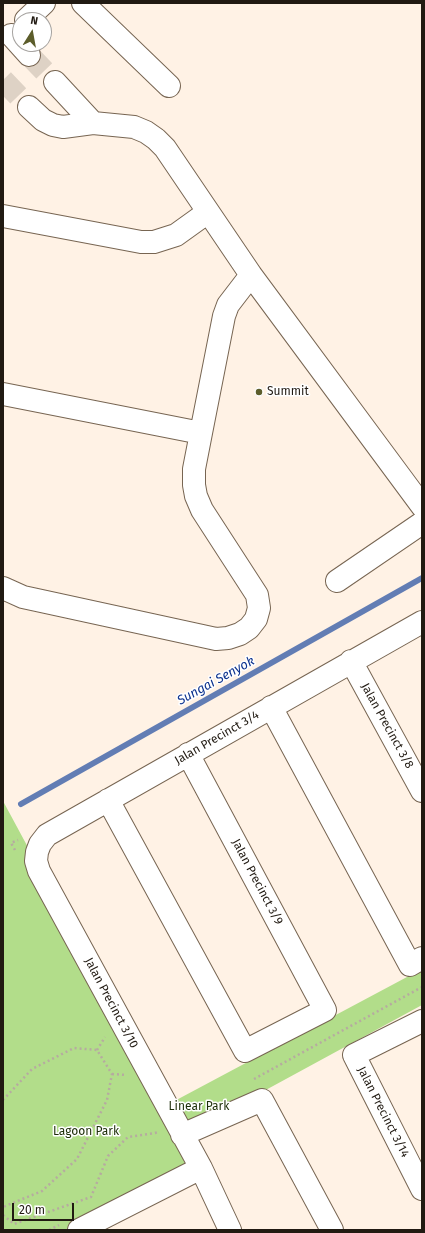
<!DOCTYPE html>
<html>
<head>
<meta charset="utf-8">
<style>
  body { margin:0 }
  #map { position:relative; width:425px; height:1233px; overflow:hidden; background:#fff2e5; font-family:"Fira Sans",sans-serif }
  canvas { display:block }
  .frame { position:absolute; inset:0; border:4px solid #211a12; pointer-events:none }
  .north { position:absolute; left:12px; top:12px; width:40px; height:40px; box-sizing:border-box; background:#fff; border:1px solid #a6a3a0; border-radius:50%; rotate:11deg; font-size:11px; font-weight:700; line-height:16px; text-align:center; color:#211a12 }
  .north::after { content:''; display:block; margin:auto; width:14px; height:18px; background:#5c5d2b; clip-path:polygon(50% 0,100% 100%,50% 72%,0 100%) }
  .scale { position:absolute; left:12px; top:1203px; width:62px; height:18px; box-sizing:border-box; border:2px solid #211a12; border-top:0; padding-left:5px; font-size:12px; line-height:14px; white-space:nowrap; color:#211a12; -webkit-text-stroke:3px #fff; paint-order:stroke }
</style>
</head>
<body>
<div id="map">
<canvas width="425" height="1233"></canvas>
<div class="frame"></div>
<div class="north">N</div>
<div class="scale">20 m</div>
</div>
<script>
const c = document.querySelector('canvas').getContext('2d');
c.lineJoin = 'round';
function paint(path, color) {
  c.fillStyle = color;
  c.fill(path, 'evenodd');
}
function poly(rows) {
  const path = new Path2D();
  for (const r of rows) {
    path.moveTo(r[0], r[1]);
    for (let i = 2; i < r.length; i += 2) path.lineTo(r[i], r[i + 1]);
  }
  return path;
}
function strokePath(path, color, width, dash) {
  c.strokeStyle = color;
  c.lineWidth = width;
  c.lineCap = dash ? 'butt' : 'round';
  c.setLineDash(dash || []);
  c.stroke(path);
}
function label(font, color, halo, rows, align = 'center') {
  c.font = font + ' "Fira Sans",sans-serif';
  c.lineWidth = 3;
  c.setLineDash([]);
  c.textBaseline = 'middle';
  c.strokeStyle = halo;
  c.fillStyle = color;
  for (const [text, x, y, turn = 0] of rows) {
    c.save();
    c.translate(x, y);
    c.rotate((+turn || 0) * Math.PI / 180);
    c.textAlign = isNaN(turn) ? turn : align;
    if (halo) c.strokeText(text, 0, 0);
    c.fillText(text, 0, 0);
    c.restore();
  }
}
paint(poly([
  [3,801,167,1105,422,969,422,1005,183,1135,201,1168,80,1230,3,1230]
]), '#b2dd8a');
strokePath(poly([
  [21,804,422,578]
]), '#627db4', 6);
strokePath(poly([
  [29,55,55,82],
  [3,80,29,107]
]), '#ded2c5', 22, [22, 11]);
const minor = poly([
  [83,3,169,86],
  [26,20,44,3],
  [11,35,29,55],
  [55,82,93,123],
  [29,107,43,120,53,125,63,127,93,123,134,127,146,132,156,139,165,148,251,275,422,506],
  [3,216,141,242,154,242,176,235,208,212],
  [3,394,201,433],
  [337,581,422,523],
  [3,588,23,597,216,639,228,638,240,634,249,628,256,619,259,608,257,595,202,510,196,496,194,485,194,469,201,433,224,316,228,305,251,275],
  [351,661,422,791],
  [271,707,410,965,422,958],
  [108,800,245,1051,325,1010,188,754],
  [422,1021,354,1055,422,1189],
  [182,1135,262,1100,332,1230],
  [79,1230,201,1168],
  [230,1230,201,1168,39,871,36,861,37,852,40,844,47,835,422,622]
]);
strokePath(minor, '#776552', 24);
strokePath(poly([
  [15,850,11,843,18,840],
  [97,1050,105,1037],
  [112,1074,126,1075],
  [254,1079,422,987],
  [3,1100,32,1069,74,1048,97,1050,112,1074,107,1100,77,1159,42,1191,3,1207],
  [3,1215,14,1224,91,1197,108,1156,128,1137,155,1133,158,1132],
  [49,1230,59,1225]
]), '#b6aba0', 2.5, [2, 3]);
strokePath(minor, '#fff', 22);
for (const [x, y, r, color] of [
  [259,392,4,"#5c5d2b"]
]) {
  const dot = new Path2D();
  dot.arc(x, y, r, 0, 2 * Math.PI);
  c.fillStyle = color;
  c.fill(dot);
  strokePath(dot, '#fff', 1.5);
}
label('12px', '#211a12', '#fff', [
  ["Summit",267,392]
], 'left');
label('12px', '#211a12', '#fff', [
  ["Jalan Precinct 3/8",387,726,61],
  ["Jalan Precinct 3/4",217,738,-30],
  ["Jalan Precinct 3/9",257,882,62],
  ["Jalan Precinct 3/10",111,1003,62],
  ["Jalan Precinct 3/14",383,1112,63]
]);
label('12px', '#1e2f0a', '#fff', [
  ["Linear Park",199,1107],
  ["Lagoon Park",86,1132]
]);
label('italic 13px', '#0c328e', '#fff', [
  ["Sungai Senyok",216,681,-29]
]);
</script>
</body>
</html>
